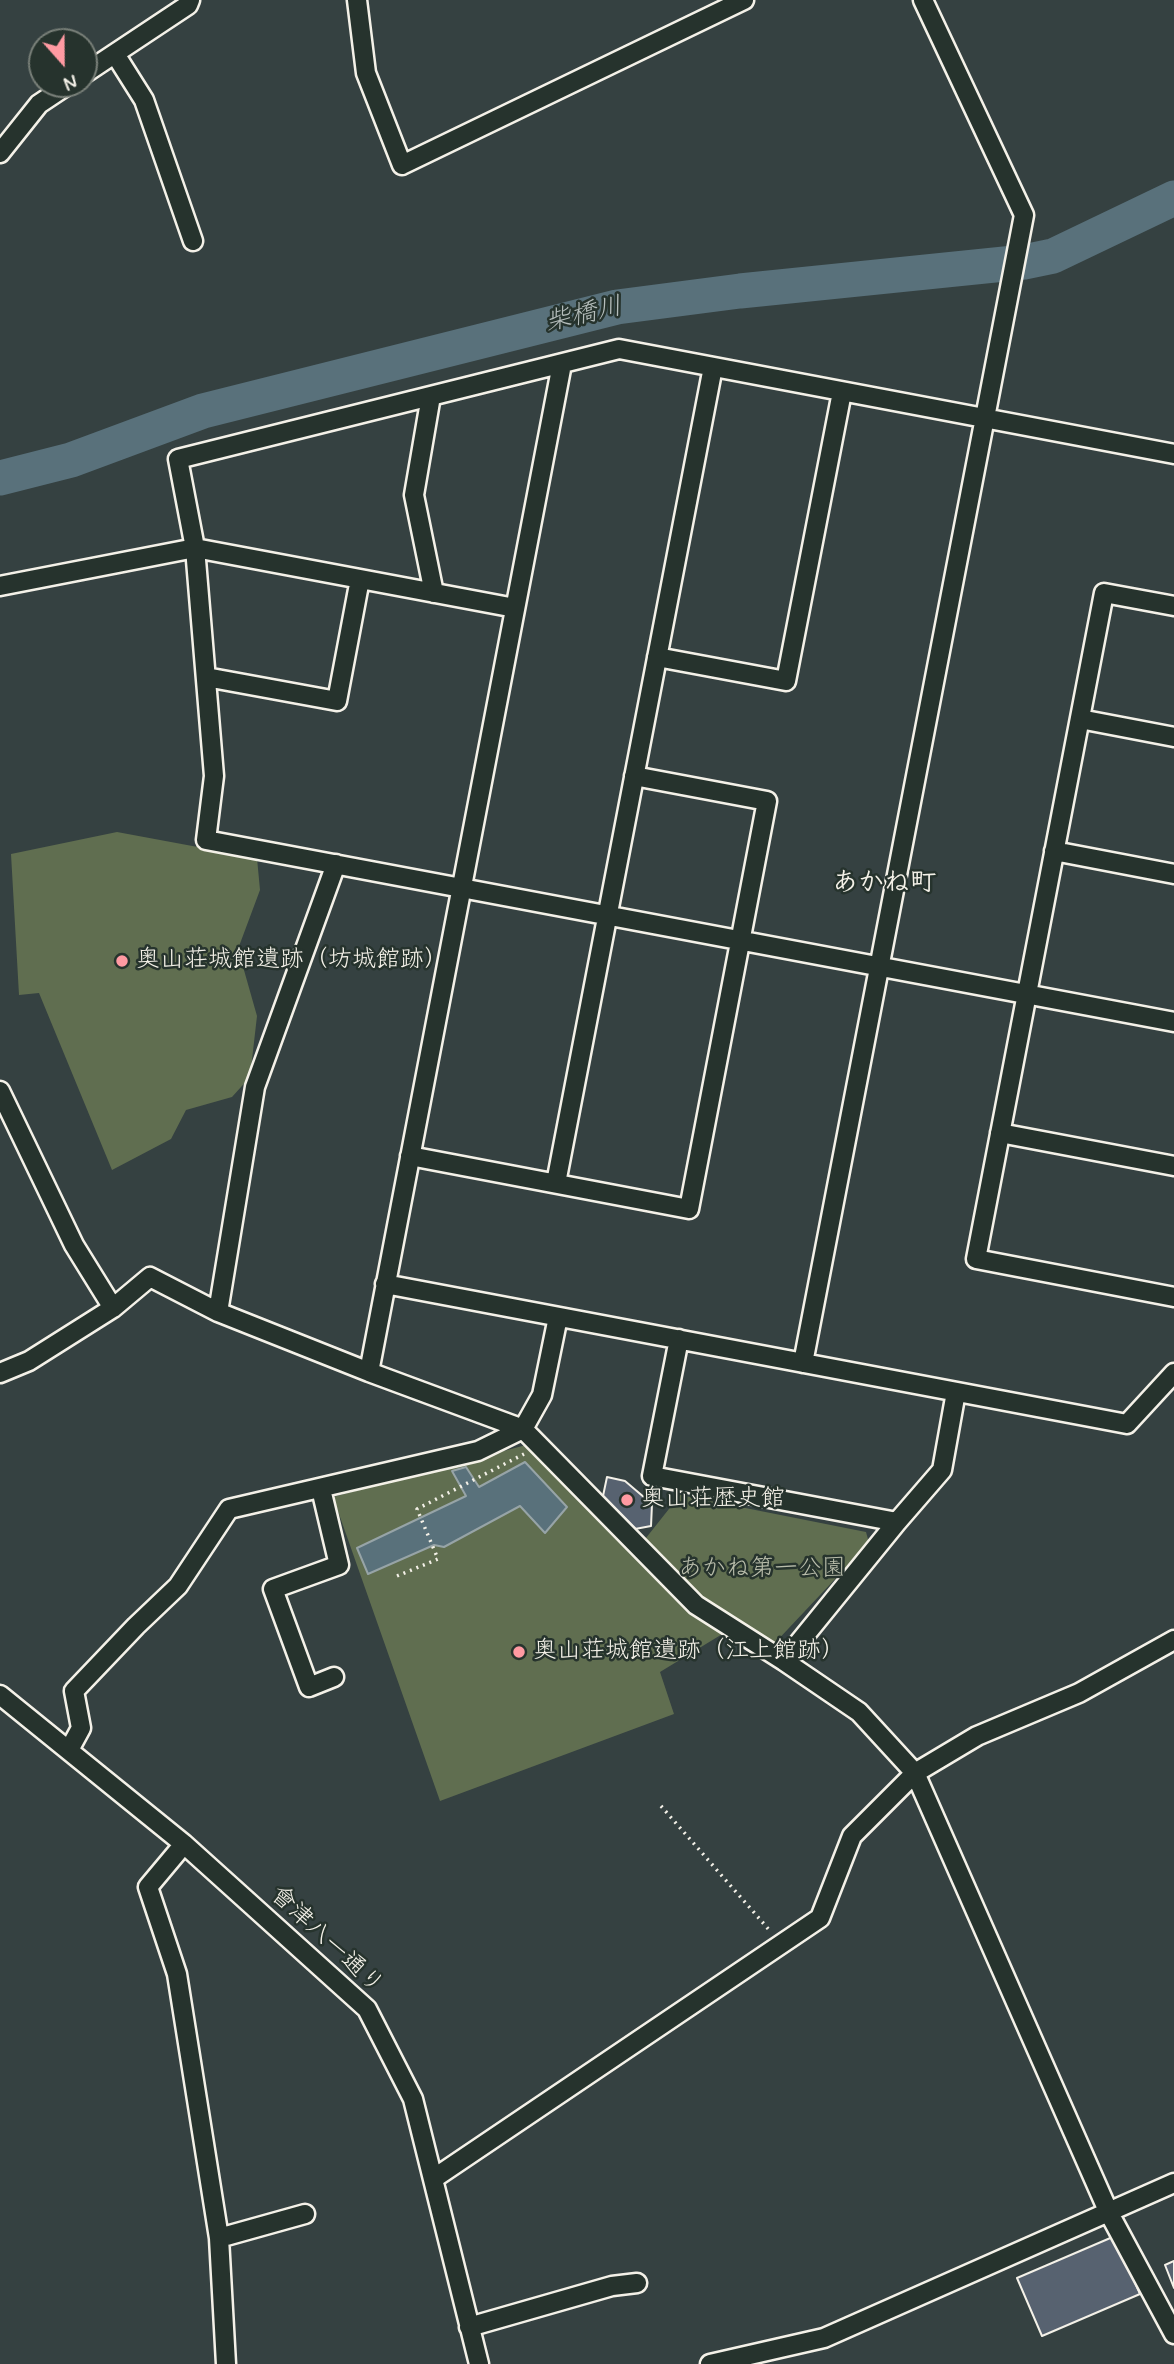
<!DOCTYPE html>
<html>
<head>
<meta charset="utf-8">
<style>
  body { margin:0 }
  #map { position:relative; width:1174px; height:2364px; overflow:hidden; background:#354141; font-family:Mynerve,sans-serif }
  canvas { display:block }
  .north { position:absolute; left:28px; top:28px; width:70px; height:70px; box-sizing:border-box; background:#26332d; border:2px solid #787f78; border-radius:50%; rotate:159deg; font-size:19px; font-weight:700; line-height:28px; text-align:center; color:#f4f1e8 }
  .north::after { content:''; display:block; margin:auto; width:24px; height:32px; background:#ff9aa2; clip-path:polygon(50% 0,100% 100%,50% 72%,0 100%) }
</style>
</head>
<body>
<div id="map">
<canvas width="1174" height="2364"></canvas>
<div class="north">N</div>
</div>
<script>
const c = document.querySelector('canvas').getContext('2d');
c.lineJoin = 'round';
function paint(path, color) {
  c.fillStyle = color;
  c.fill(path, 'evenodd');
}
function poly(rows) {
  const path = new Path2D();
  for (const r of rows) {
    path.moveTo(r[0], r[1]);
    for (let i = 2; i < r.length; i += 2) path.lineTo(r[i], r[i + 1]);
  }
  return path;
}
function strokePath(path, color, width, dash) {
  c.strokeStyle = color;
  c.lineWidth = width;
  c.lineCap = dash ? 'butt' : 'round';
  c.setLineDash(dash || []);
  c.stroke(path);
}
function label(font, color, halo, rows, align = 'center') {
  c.font = font + ' Mynerve,"Klee One",sans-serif';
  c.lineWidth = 5;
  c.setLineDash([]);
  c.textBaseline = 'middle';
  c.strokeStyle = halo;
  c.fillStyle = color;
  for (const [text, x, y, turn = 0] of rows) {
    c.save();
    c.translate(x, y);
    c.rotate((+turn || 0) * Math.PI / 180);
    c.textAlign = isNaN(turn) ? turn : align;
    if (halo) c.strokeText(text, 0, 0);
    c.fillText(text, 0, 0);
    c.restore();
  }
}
paint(poly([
  [117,832,257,858,260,890,238,949,257,1016,250,1077,232,1097,186,1110,171,1139,112,1170,39,993,19,995,11,854],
  [526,1445,671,1592,724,1633,660,1672,674,1714,440,1801,333,1497],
  [680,1495,866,1532,869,1543,772,1646,694,1594,642,1543]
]), '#606e50');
const water = poly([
  [525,1462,567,1507,545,1533,520,1506,444,1547,434,1545,368,1574,357,1548,466,1496,452,1471,466,1467,479,1487,525,1462]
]);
paint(water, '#59717b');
strokePath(water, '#97a4a7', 2);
strokePath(poly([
  [0,478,71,460,203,411,617,307,740,291,1024,262,1053,256,1174,198]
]), '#59717b', 35);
const building = poly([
  [607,1477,625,1481,652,1504,651,1526,635,1529,603,1496,607,1477],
  [1115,2236,1140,2294,1042,2336,1017,2278,1115,2236],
  [1174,2261,1174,2288,1165,2265,1174,2261]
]);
paint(building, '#576270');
strokePath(building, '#f4f1e8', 2);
const minor = poly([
  [357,0,366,73,402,165,744,0],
  [115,54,144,100,193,241],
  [84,74,188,5,190,0],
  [0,153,39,104,69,84],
  [431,396,414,495,434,593],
  [1174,454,619,349,178,459,195,548,214,776,206,840,1174,1022],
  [0,586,195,548,515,608],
  [1174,606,1104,593,976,1259,1174,1297],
  [657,657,786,681,842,392],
  [206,677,337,701,360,579],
  [1080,719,1174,737],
  [1054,851,1174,874],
  [0,1091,74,1245,113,1308,150,1277,218,1312,369,1372,523,1429,696,1605,784,1661,859,1712,915,1773,1109,2213,1174,2334],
  [1000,1133,1174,1166],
  [410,1156,689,1209,767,801,634,776],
  [556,1183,713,367],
  [385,1284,1127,1424,1174,1373],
  [218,1312,255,1087,336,864],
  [679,1339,652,1476,897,1522],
  [803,1363,1024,215,923,0],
  [369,1372,562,364],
  [0,1373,29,1361,113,1308],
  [321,1489,339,1565,273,1589,309,1687,334,1677],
  [784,1661,897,1522,942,1470,956,1392],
  [0,1695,184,1844,367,2009,413,2099,479,2364],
  [69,1750,81,1728,74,1691,136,1626,178,1586,229,1509,478,1451,523,1429,542,1395,558,1317],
  [184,1844,148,1887,177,1974,219,2238,226,2364],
  [433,2179,820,1918,852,1836,915,1773,977,1736,1079,1693,1174,1640],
  [219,2238,305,2214],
  [469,2327,612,2286,637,2283],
  [710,2364,824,2338,1174,2183]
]);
strokePath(minor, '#f4f1e8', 23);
strokePath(poly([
  [397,1576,438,1559,417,1509,524,1454],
  [661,1806,771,1932]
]), '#f4f1e8', 3.5, [2, 5]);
strokePath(minor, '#26332d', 18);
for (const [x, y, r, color] of [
  [122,961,7,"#ff9aa2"],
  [627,1500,7,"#ff9aa2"],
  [519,1652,7,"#ff9aa2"]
]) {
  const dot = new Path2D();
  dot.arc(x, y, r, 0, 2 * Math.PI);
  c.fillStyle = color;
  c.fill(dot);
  strokePath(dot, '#26332d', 2.5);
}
label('24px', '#f4f1e8', '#26332d', [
  ["奥山荘城館遺跡（坊城館跡）",136,961],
  ["奥山荘歴史館",641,1500],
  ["奥山荘城館遺跡（江上館跡）",533,1652]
], 'left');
label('24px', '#b9bdab', '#26332d', [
  ["あかね第一公園",762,1570]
]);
label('24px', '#f4f1e8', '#26332d', [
  ["會津八一通り",326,1941,43]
]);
label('italic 26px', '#b6bebc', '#26332d', [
  ["柴橋川",584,316,-13]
]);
label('bold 26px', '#f4f1e8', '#26332d', [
  ["あかね町",884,885]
]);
</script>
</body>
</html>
